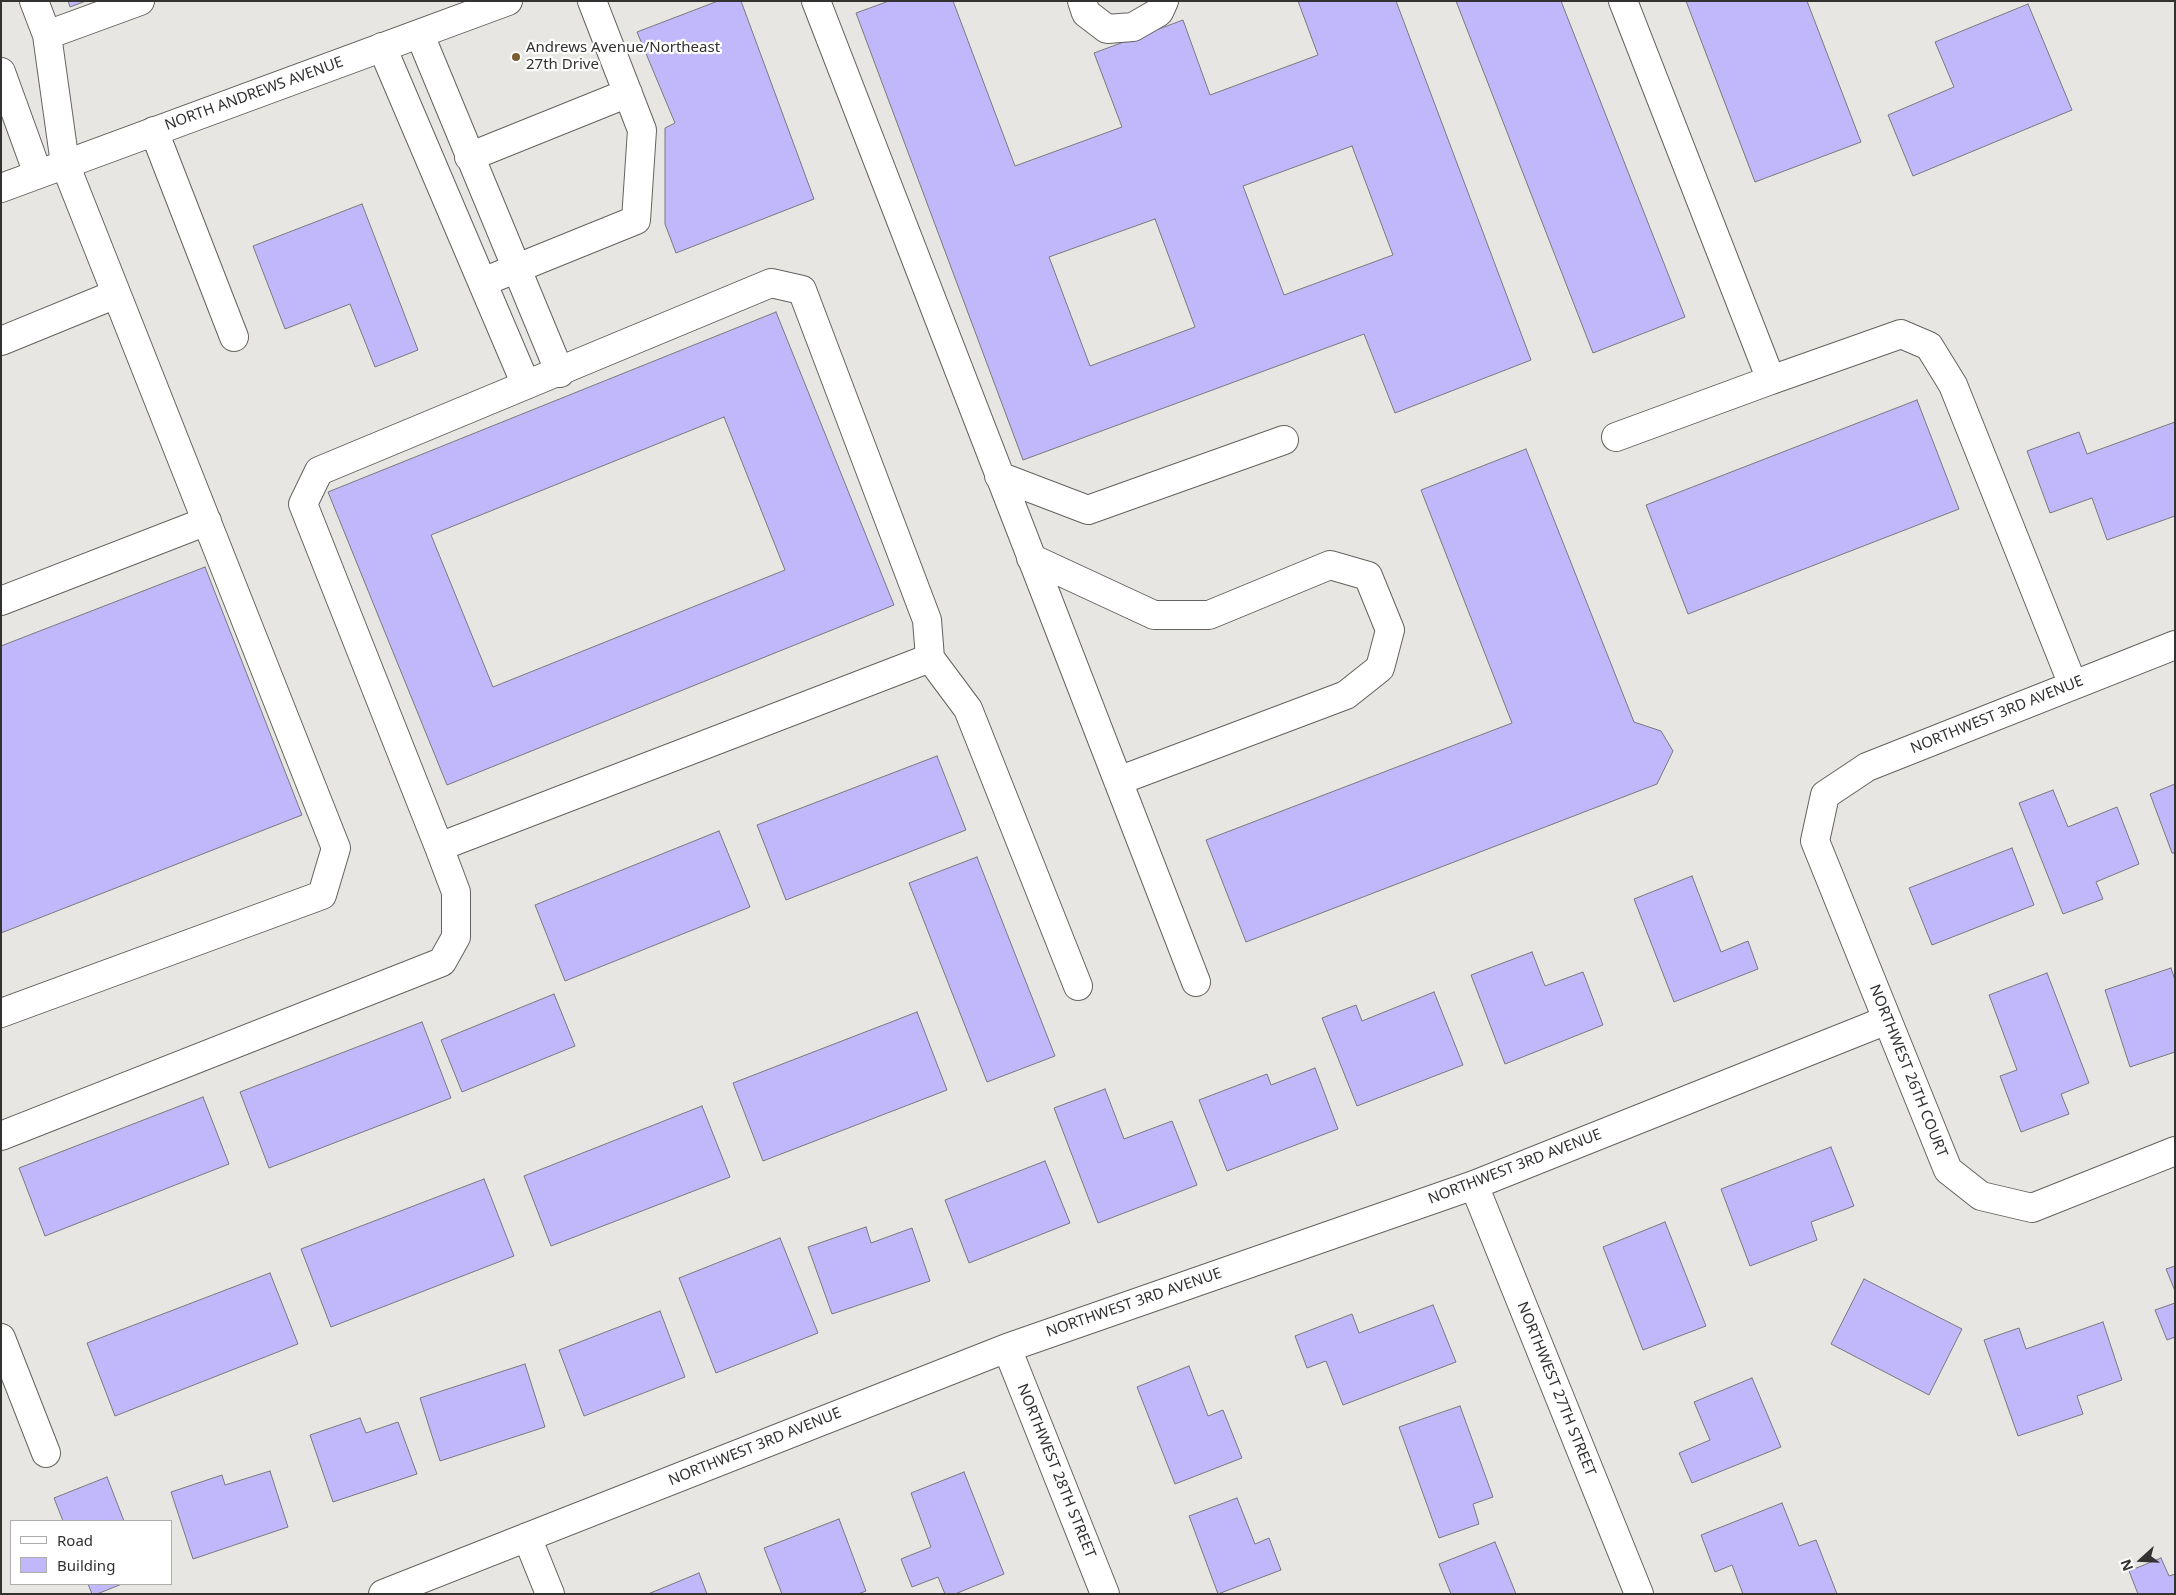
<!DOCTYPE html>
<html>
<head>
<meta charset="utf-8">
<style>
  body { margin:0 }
  #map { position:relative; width:2176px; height:1595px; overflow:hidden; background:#e8e6e2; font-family:"Noto Sans",sans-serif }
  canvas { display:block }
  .frame { position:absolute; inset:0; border:2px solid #333231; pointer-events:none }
  .legend { position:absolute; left:10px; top:1520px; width:162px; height:65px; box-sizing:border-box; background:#fff; border:1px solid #adadad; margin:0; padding:6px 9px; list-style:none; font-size:15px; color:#333231 }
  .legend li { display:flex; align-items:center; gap:10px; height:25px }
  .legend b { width:25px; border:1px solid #adadad }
  .north { position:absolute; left:2116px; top:1535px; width:50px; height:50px; -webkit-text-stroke:4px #fff; paint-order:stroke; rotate:250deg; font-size:14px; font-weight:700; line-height:20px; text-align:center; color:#333231 }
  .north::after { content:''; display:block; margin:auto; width:18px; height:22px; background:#333231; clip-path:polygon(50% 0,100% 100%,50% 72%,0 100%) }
</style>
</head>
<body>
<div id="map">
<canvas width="2176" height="1595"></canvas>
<div class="frame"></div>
<ul class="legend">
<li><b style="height:6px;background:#fff"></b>Road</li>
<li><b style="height:14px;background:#c0b8fb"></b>Building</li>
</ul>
<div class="north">N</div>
</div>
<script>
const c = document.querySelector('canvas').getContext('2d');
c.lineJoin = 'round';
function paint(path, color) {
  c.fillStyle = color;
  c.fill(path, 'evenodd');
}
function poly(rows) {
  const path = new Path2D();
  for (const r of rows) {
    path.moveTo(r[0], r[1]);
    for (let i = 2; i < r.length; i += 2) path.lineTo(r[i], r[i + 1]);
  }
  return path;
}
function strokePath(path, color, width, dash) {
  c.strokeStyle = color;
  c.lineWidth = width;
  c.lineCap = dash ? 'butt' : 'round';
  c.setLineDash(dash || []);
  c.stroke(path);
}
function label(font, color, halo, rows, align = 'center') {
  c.font = font + ' "Noto Sans",sans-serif';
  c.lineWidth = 4.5;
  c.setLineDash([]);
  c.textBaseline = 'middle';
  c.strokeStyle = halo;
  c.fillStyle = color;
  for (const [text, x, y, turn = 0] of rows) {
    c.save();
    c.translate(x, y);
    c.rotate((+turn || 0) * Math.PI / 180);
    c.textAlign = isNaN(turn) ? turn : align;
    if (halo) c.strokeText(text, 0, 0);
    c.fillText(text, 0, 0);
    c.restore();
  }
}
const building = poly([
  [68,1,86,1,70,7,68,1],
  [718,1,741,1,814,199,676,253,665,224,665,128,675,123,637,32,718,1],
  [889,1,953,1,1015,166,1122,127,1094,53,1183,20,1210,95,1318,55,1298,1,1396,1,1531,360,1395,413,1364,334,1023,460,856,13,889,1],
  [1352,146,1393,255,1284,295,1243,186,1352,146],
  [1155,219,1195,327,1090,366,1049,257,1155,219],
  [1456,1,1561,1,1685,317,1593,353,1456,1],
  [1686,1,1807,1,1861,142,1755,182,1686,1],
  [2028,4,2072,110,1913,176,1888,115,1954,87,1935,42,2028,4],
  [362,204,418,350,375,367,350,304,285,329,253,246,362,204],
  [776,312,894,605,447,785,328,492,776,312],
  [724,417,785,570,493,687,431,535,724,417],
  [1917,400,1959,509,1688,614,1646,505,1917,400],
  [2175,422,2175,516,2107,540,2092,498,2050,513,2027,451,2079,432,2087,454,2175,422],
  [1526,449,1634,722,1661,731,1673,751,1657,784,1246,942,1206,840,1512,723,1421,490,1526,449],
  [205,567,302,815,1,933,1,646,205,567],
  [937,756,966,830,786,900,757,825,937,756],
  [2175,784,2175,853,2172,853,2150,794,2175,784],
  [2053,790,2068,827,2117,807,2139,864,2096,882,2103,899,2063,914,2019,803,2053,790],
  [719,831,750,907,565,981,535,905,719,831],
  [2012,848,2034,905,1932,945,1909,888,2012,848],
  [977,857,1055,1056,987,1082,909,883,977,857],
  [1692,876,1721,952,1748,941,1758,969,1674,1002,1634,899,1692,876],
  [1532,952,1545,986,1583,972,1603,1025,1505,1064,1471,975,1532,952],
  [2171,968,2175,980,2175,1052,2130,1067,2105,990,2171,968],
  [2047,973,2089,1083,2061,1094,2069,1114,2021,1132,2000,1076,2017,1070,1989,995,2047,973],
  [1434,992,1463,1065,1357,1106,1322,1018,1356,1005,1362,1021,1434,992],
  [554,994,575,1046,462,1092,441,1040,554,994],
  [917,1012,947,1090,763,1161,733,1083,917,1012],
  [422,1022,451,1098,269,1168,240,1092,422,1022],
  [1315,1068,1338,1129,1227,1171,1199,1100,1267,1074,1271,1085,1315,1068],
  [1105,1089,1124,1139,1172,1121,1197,1185,1098,1223,1054,1108,1105,1089],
  [203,1097,229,1164,45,1236,19,1168,203,1097],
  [702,1106,730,1177,551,1246,524,1176,702,1106],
  [1831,1147,1854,1206,1811,1222,1817,1240,1750,1266,1721,1189,1831,1147],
  [1045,1161,1070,1223,969,1263,945,1200,1045,1161],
  [484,1179,514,1256,331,1327,301,1249,484,1179],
  [1665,1222,1706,1326,1643,1350,1603,1247,1665,1222],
  [866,1227,871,1243,912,1228,930,1281,832,1314,808,1247,866,1227],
  [780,1238,818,1333,716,1373,679,1278,780,1238],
  [2175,1266,2175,1291,2166,1269,2175,1266],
  [270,1273,298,1344,115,1416,87,1343,270,1273],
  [1864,1279,1962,1329,1929,1395,1831,1344,1864,1279],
  [2175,1303,2175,1337,2167,1340,2155,1310,2175,1303],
  [1433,1305,1456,1362,1343,1405,1326,1361,1307,1368,1295,1336,1352,1314,1359,1333,1433,1305],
  [660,1311,685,1377,584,1416,559,1350,660,1311],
  [2103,1322,2122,1380,2077,1396,2083,1414,2018,1436,1984,1340,2019,1328,2026,1349,2103,1322],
  [525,1364,545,1427,440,1461,420,1398,525,1364],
  [1189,1366,1208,1416,1223,1410,1242,1458,1175,1484,1137,1387,1189,1366],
  [1752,1378,1781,1447,1692,1483,1679,1453,1710,1440,1694,1402,1752,1378],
  [1460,1406,1493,1497,1473,1504,1479,1524,1439,1538,1399,1427,1460,1406],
  [360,1418,366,1433,398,1422,417,1474,333,1502,310,1435,360,1418],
  [270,1471,288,1527,193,1559,171,1492,222,1475,225,1485,270,1471],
  [964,1472,1004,1574,955,1594,945,1594,938,1577,912,1587,901,1559,931,1547,911,1493,964,1472],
  [107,1477,124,1521,63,1521,54,1498,107,1477],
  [1237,1498,1255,1544,1269,1538,1281,1570,1218,1594,1189,1516,1237,1498],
  [1782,1503,1799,1546,1816,1540,1837,1594,1743,1594,1732,1565,1715,1572,1701,1535,1782,1503],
  [839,1519,866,1591,858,1594,782,1594,764,1548,839,1519],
  [1495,1542,1516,1594,1451,1594,1439,1564,1495,1542],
  [2161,1558,2169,1576,2175,1574,2175,1594,2138,1594,2129,1571,2161,1558],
  [699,1573,707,1594,648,1594,699,1573],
  [88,1584,122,1584,97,1594,92,1594,88,1584]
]);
paint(building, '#c0b8fb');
strokePath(building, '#79797c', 1);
const minor = poly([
  [816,1,1196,982],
  [1082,1,1086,13,1107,29,1133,27,1159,12,1164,1],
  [47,35,140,1],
  [420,35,560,373],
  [382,47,526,385],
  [1,72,38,174],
  [154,131,234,337],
  [469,157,628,93],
  [483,282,636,220,642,130,592,1],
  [1,341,116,294],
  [1771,380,1901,334,1929,346,1953,385,2073,685],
  [1616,437,1771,380,1623,1],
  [999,476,1088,510,1284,440],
  [1031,558,1154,615,1209,615,1330,565,1368,576,1390,630,1380,668,1346,695,1118,781],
  [1,601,207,521],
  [2175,645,1867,767,1825,795,1815,841,1948,1170,1981,1196,2032,1208,2175,1151],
  [439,847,303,504,319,471,771,283,802,290,927,620,930,658,968,709,1078,986],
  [1,1013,322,895,336,848,65,164,47,35,34,1],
  [1,1136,442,962,456,937,456,892,439,847,930,658],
  [1474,1185,1639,1594],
  [1,1338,46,1453],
  [1007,1348,1105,1594],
  [527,1537,550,1594],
  [383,1594,1007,1348,1474,1185,1887,1020]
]);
const major = poly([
  [1,188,508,1]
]);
strokePath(minor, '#64625e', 30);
strokePath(major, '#64625e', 30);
strokePath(minor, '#fff', 28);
strokePath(major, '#fff', 28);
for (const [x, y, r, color] of [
  [516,57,5,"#7d5e32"]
]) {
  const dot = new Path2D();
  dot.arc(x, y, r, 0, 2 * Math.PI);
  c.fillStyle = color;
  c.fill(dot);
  strokePath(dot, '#fff', 2);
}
label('15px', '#333231', '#fff', [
  ["Andrews Avenue/Northeast",526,48],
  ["27th Drive",526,65]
], 'left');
label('15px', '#333231', '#fff', [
  ["NORTH ANDREWS AVENUE",254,94,-20],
  ["NORTHWEST 3RD AVENUE",1997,715,-22],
  ["NORTHWEST 26TH COURT",1908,1071,68],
  ["NORTHWEST 3RD AVENUE",1515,1167,-21],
  ["NORTHWEST 3RD AVENUE",1134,1303,-19],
  ["NORTHWEST 27TH STREET",1556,1389,68],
  ["NORTHWEST 3RD AVENUE",755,1447,-22],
  ["NORTHWEST 28TH STREET",1056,1471,68]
]);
</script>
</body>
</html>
